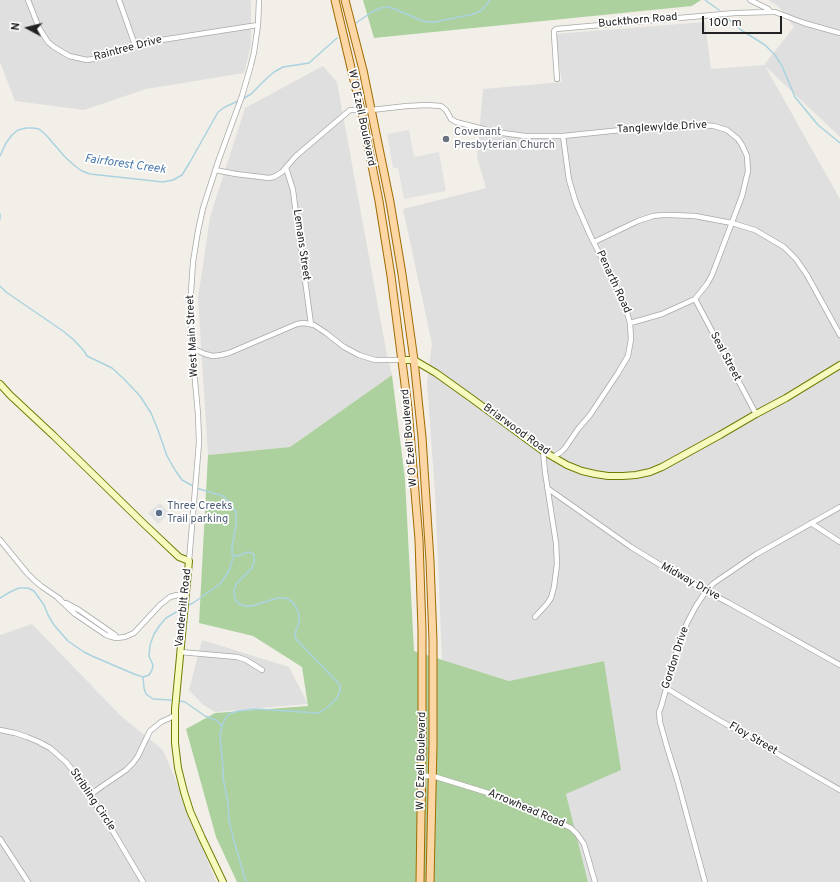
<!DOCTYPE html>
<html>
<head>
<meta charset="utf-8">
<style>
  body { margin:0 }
  #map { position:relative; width:840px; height:882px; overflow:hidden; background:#f2efe9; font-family:Overpass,sans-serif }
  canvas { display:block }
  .north { position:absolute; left:8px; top:8px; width:40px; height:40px; -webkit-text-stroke:3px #fff; paint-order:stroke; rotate:277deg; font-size:11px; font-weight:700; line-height:16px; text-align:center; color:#222 }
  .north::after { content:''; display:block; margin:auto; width:14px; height:18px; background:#222; clip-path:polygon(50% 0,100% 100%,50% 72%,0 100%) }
  .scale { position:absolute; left:702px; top:16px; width:80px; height:18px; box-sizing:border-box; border:2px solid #222; border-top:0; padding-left:5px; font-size:12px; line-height:14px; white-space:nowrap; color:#222; -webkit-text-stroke:3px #fff; paint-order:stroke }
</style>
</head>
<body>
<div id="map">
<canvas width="840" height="882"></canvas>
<div class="north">N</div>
<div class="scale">100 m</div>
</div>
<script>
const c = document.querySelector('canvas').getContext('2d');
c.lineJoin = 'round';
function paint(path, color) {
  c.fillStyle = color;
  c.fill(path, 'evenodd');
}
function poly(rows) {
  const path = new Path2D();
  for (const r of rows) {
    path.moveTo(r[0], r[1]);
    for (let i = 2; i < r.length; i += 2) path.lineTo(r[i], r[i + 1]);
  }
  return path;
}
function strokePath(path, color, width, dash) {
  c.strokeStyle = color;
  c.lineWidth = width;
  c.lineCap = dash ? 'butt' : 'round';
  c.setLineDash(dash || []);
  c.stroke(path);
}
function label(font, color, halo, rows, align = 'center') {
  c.font = font + ' Overpass,sans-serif';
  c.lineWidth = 3.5;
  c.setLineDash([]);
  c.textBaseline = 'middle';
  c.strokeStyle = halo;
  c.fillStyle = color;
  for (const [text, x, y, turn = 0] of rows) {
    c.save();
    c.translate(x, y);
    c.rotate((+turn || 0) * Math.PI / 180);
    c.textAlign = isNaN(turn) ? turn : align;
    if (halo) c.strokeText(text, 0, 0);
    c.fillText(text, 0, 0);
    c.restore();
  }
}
paint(poly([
  [0,0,251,0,251,45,244,73,146,89,84,110,15,101,0,62],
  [768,0,840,0,840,137,765,66,840,199,840,882,588,882,566,794,604,661,509,681,442,660,435,493,427,383,432,344,403,209,486,188,477,157,483,89,562,82,554,34,705,22,711,69,764,65,794,27,778,6],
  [323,66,337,82,386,350,392,375,290,447,208,455,198,298,210,217,245,108],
  [32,624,121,716,163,750,176,781,216,882,0,882,0,635],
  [202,640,289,667,308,704,215,712,202,704,189,690]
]), '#e0dfdf');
paint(poly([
  [363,0,701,0,692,6,374,38],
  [392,375,405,479,414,651,509,681,604,661,621,770,566,794,588,882,237,882,216,837,186,729,215,713,308,706,302,667,253,636,199,623,208,455,290,447]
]), '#add19e');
paint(poly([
  [409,130,414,157,439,152,446,191,404,199,398,168,393,168,387,134],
  [160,503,169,513,158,524,148,513]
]), '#e2e2e2');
strokePath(poly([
  [705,0,719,10],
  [727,18,741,30,765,45,775,55,782,66,795,97,818,125,840,143],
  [356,23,372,12,381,8,388,7,395,9,420,20,428,22,435,22,474,14,482,10,490,0],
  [241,100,251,94,267,78,274,72,283,67,309,63,337,38],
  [0,156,6,143,12,135,18,130,26,128,33,128,39,129,46,135,65,157,75,166,82,171,90,174,163,182,173,180,182,175,190,162,218,112,225,107,238,101],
  [0,214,0,219],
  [0,286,6,292,63,331,74,340,84,351,87,356,112,368,124,379,140,396,151,413,158,430,167,456,175,470,182,480,193,486],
  [234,555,238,556,248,552,252,553,254,555,254,562,252,568,237,583,234,590,235,599,238,603,244,606,252,606,277,598,286,598,291,601,296,607,299,614,299,623,296,630,295,635,296,639,340,685,340,692,336,699,328,707,319,713,255,709,238,711,229,714,225,719,222,726,220,735,223,769,223,778,228,802,229,820,234,841,246,882],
  [0,598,10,592,19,588,28,588,34,591,44,605,48,615,54,625,68,641,84,652,92,656,134,674,143,677,149,675,152,670,153,665,149,656,150,645,154,634,160,625,166,618,183,608],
  [186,606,193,603,220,584,229,571,234,555,232,554,232,547,236,524,236,512,230,503,223,496,196,488],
  [143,677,144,688,146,694,153,699,171,700],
  [180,701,185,702,205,716,216,720,222,726]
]), '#aad3df', 1.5);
const street = poly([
  [28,0,39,28,48,42,54,47,69,56,87,60,98,58,142,43,258,25],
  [119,0,135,45],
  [750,0,768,9,771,12,775,12,804,23,840,33],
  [557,79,554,34,554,31,556,29,735,13,771,12],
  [286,168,293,190,295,206,311,324],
  [215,170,236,174,269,178,274,177,282,172,296,156,350,110,371,110,407,106,427,105,441,106,446,110,451,119,456,122,495,132,525,136,563,136,650,127,701,125,714,126,727,130,738,139,742,145,747,156,748,171,742,196,712,275,707,284,695,299,662,314,641,320,630,323],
  [594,242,638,221,653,216,662,215,670,215,695,216,732,223,755,230,784,247,796,259,807,275,840,335],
  [695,299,756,414],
  [192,348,205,354,213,356,221,355,229,353,297,324,304,323,314,325,326,333,344,347,359,355,375,360,402,360],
  [553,457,561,452,565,448,578,429,590,415,618,373,628,356,631,339,630,323,624,302,590,235,576,203,569,180,563,136],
  [547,488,631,547,662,566,706,591,729,603,840,665],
  [811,523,840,542],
  [0,540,27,573,34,580,41,586,60,599],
  [189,561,199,443,198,414,192,348,190,308,193,262,198,231,203,208,219,159,242,96,251,65,254,52,258,25,259,0],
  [58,598,75,614,106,635,109,636,116,638,125,637,134,633,160,605,170,597,177,595,186,595],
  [66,603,79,610,115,635,116,638],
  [535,617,547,604,551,598,554,587,557,564,556,543,545,472,543,451],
  [180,652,237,657,246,660,262,670],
  [666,688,712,716,840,790],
  [0,730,15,733,27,737,39,742,50,748,66,762,78,777,108,823,143,882],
  [422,776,433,776,498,796,523,805,571,828,577,834,584,844,595,882],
  [90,795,101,787,126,770,133,763,138,756,147,737,150,731,161,722,174,716],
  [0,839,28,882],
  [705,882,677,779,667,747,660,722,659,712,661,707,680,640,687,623,696,606,706,591,714,583,755,555,840,507]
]);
const secondary = poly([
  [402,360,414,360,436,373,471,398,543,451,567,465,582,471,595,474,608,476,623,476,636,475,650,472,662,467,720,435,756,414,786,398,840,365],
  [0,384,10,395,54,436,142,522,179,557,189,561,175,709,175,743,178,768,184,792,190,811,202,838,223,882]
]);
const primary = poly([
  [335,0,361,110,379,201,391,276,408,408,419,540,422,630,422,747,420,882],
  [345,0,363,70,390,202,402,274,414,360,422,437,430,561,433,641,433,745,430,882]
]);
strokePath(street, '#a9a9a9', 6);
strokePath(secondary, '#707d05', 8);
strokePath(primary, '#a06b00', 9);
strokePath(street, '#fff', 4.5);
strokePath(secondary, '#f7fabf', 6);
strokePath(primary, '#fcd6a4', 7);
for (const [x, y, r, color] of [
  [446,139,4,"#6b7280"],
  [159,513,4,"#5c6f8a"]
]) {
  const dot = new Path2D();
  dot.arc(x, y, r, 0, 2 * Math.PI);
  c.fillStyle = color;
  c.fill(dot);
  strokePath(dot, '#fff', 1.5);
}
label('11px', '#222', '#fff', [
  ["Buckthorn Road",638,21,-5],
  ["Raintree Drive",128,49,-15],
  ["W O Ezell Boulevard",361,118,78],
  ["Tanglewylde Drive",662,128,-3],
  ["Lemans Street",301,245,82],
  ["Penarth Road",613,282,65],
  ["West Main Street",193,336,-93],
  ["Seal Street",725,357,62],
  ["Briarwood Road",516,430,36],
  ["W O Ezell Boulevard",410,438,-95],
  ["Midway Drive",690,582,29],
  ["Vanderbilt Road",184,608,-84],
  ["Gordon Drive",676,658,-72],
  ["Floy Street",753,739,30],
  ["W O Ezell Boulevard",422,761,-89],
  ["Stribling Circle",92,800,56],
  ["Arrowhead Road",526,809,23]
]);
label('11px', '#5b616d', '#fff', [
  ["Covenant",454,133],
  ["Presbyterian Church",454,146]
], 'left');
label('11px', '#4e5e75', '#fff', [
  ["Three Creeks",167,507],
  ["Trail parking",167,520]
], 'left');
label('italic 12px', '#4a7aab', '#fff', [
  ["Fairforest Creek",125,165,8]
]);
</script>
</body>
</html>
